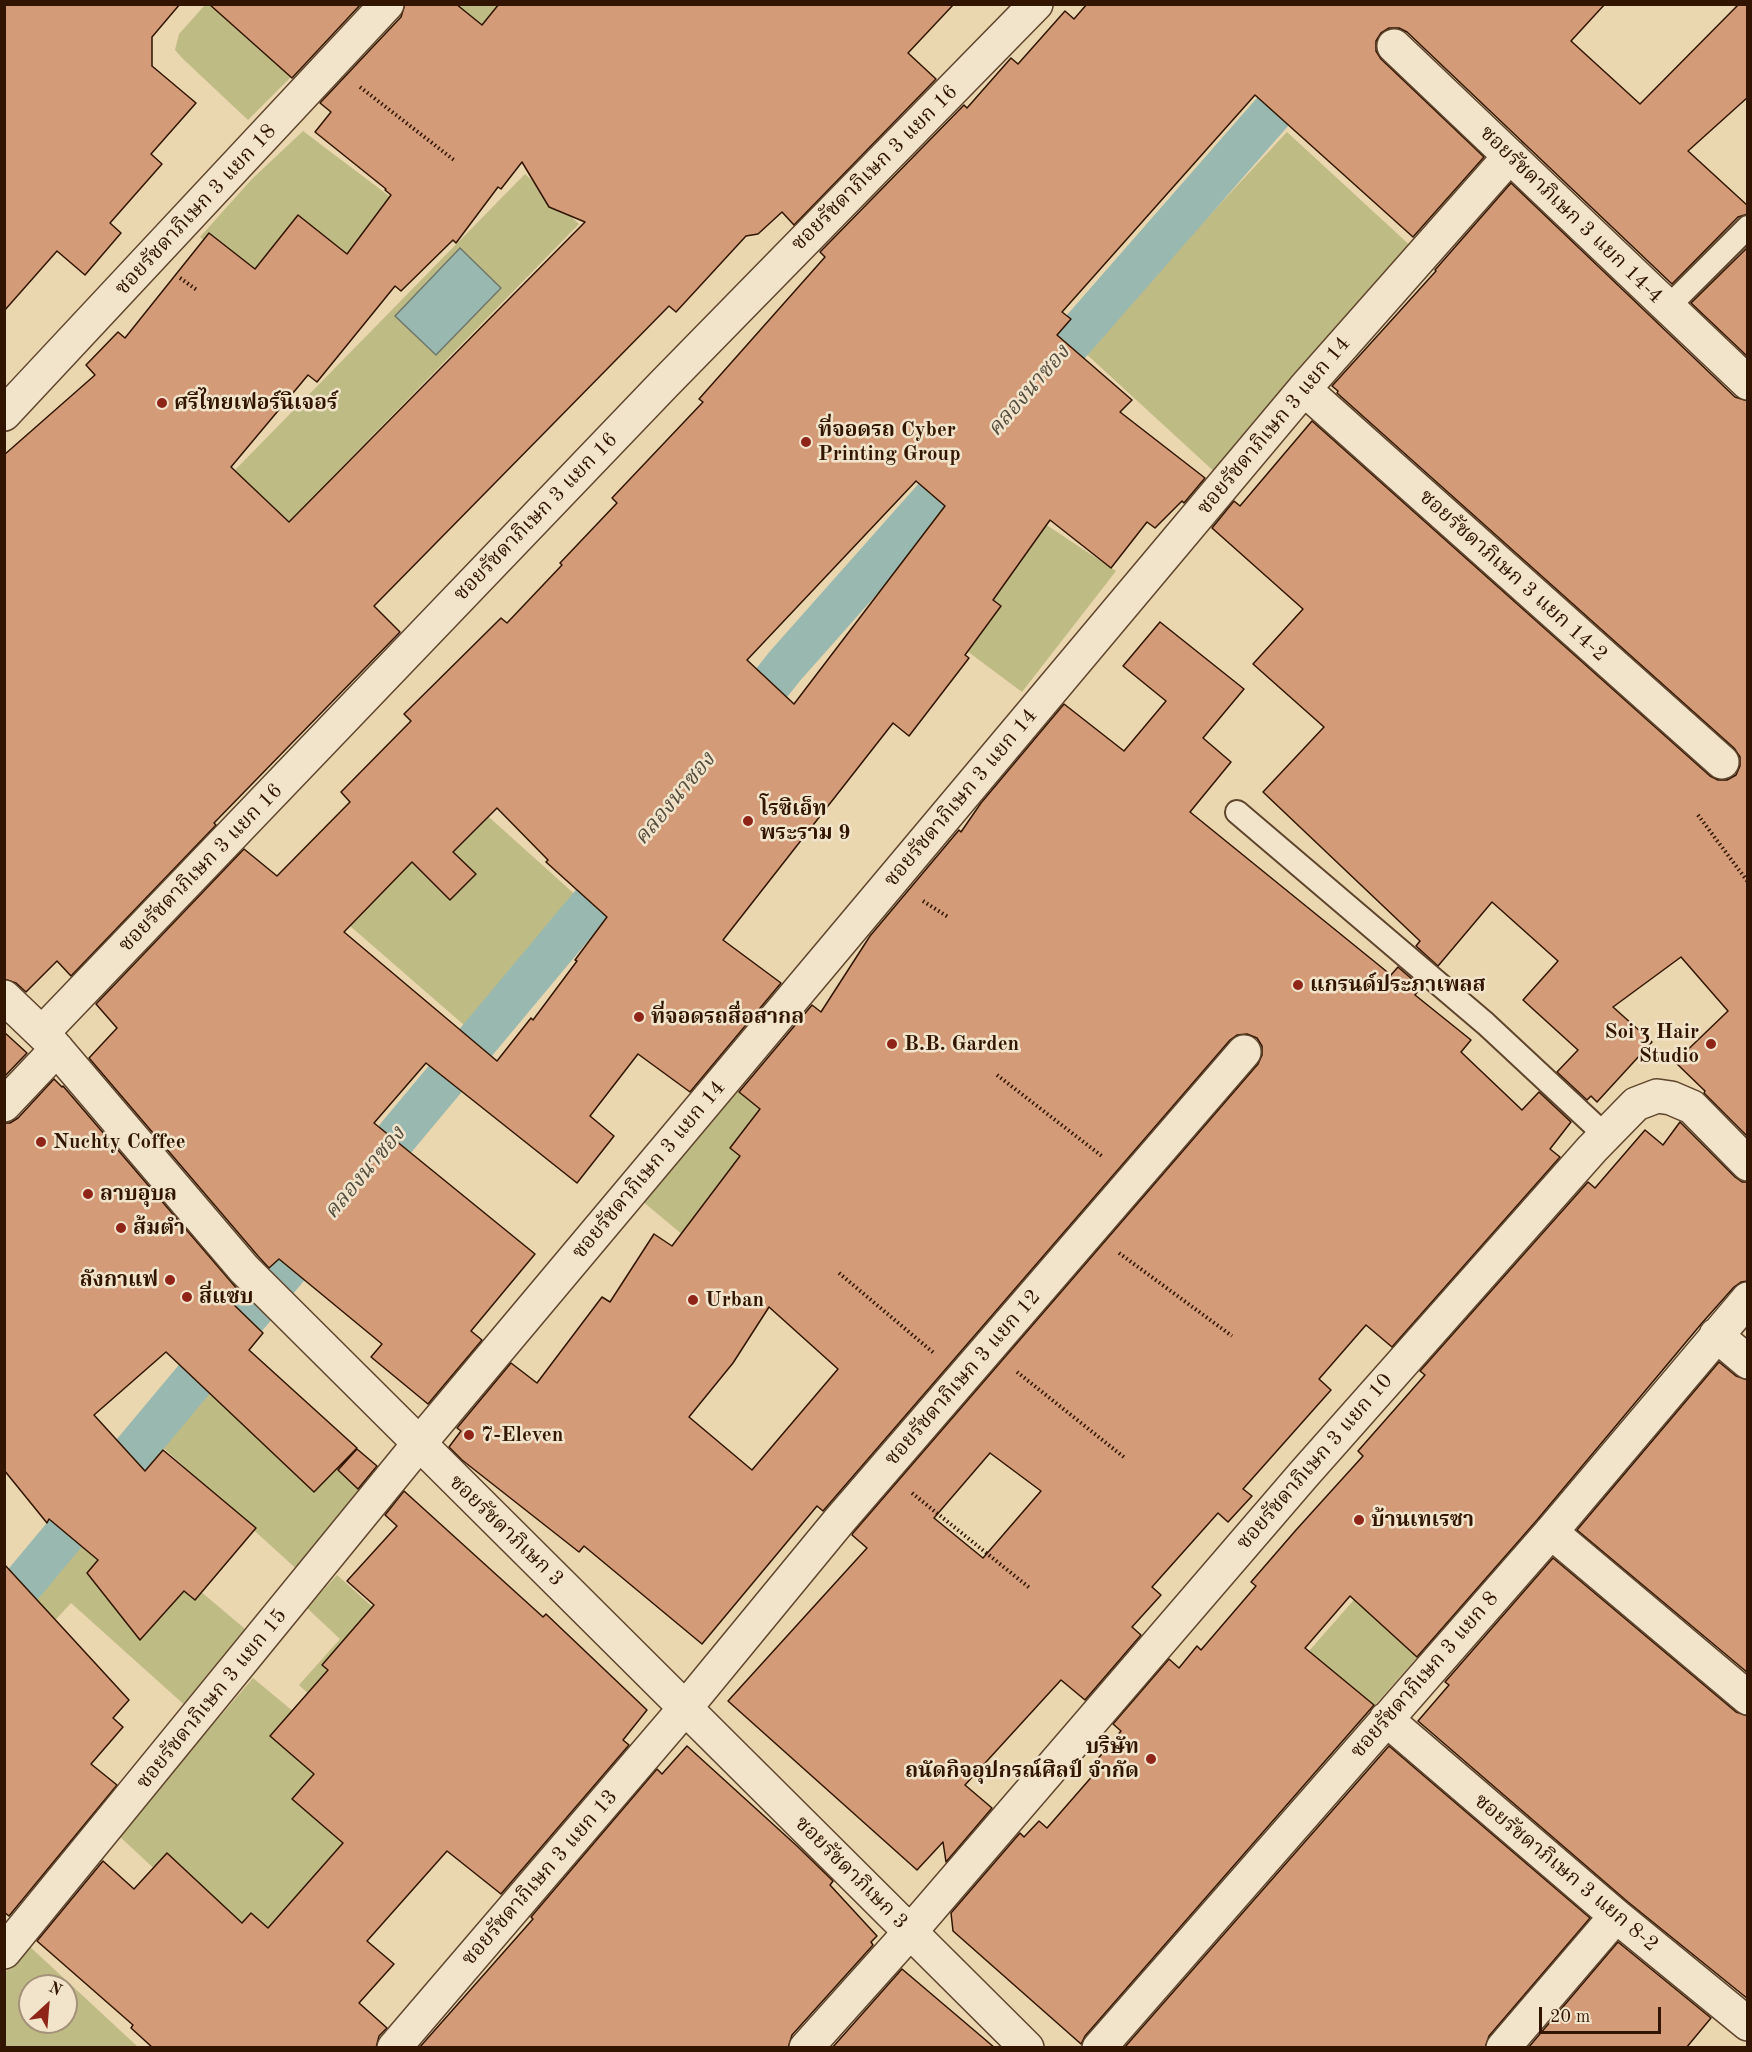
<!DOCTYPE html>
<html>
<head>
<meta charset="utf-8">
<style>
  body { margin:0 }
  #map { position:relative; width:1752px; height:2052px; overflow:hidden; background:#ead6af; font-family:"Old Standard TT",serif }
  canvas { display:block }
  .frame { position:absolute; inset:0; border:6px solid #311500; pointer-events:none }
  .north { position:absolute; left:18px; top:1974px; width:60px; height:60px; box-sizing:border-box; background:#f1e4cb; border:2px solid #a4917a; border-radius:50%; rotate:26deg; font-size:16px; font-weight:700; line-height:24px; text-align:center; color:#311500 }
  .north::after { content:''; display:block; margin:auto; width:21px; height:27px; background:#8f2418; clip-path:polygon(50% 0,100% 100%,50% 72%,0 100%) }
  .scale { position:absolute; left:1539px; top:2007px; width:122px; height:27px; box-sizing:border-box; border:3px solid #311500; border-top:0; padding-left:8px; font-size:18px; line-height:21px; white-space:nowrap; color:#311500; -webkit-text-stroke:4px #f1e4cb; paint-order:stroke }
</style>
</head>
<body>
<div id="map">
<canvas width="1752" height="2052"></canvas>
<div class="frame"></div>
<div class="north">N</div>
<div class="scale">20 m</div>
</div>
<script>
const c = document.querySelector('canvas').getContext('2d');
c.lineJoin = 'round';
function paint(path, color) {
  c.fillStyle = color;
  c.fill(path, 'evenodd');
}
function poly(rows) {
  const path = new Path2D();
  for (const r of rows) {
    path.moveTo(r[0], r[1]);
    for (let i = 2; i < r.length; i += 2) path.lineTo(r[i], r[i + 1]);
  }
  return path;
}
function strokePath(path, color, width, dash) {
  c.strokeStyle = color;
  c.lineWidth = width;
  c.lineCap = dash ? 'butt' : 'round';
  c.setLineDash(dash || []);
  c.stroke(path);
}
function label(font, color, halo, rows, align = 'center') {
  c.font = font + ' "Old Standard TT","Noto Serif Thai",serif';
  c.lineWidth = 5;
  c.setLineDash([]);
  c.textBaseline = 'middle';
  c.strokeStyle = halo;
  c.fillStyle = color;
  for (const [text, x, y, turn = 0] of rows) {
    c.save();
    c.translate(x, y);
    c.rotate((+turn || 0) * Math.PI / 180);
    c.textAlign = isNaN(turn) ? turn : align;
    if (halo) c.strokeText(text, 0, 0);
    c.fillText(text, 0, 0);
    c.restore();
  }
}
paint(poly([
  [205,5,224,5,300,68,248,120,182,58,175,50,179,34],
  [443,5,541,5,492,52],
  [303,131,405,208,310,328,200,237,251,180],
  [1287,132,1415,250,1219,476,1083,351],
  [525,174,579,224,289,521,235,470],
  [1042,522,1116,571,1022,692,959,645],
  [480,809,580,899,472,1032,342,919],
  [735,1088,803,1144,708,1256,641,1200],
  [234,1359,375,1486,302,1574,158,1443],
  [103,1509,251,1634,189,1709,71,1603,25,1653,4,1631],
  [337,1575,404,1635,331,1715,299,1685,340,1639,307,1608],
  [1359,1594,1423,1651,1373,1707,1309,1651],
  [253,1678,388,1790,248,1956,118,1835],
  [27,1944,138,2047,5,2048,5,1973],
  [30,1986,66,1986,66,2022,30,2022]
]), '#bfbb85');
const water = poly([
  [460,248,501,288,436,355,395,316,460,248]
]);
paint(water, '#98b8b0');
strokePath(water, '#6f776a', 1.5);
strokePath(poly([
  [1030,389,1311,68],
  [735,729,785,666,973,454],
  [4,1607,629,859]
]), '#98b8b0', 42);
const building = poly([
  [4,4,180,4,152,37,152,66,196,103,151,154,162,164,110,223,121,233,85,275,57,251,4,311,4,4],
  [209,4,361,4,292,78,209,4],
  [405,4,456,4,482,25,499,4,954,4,908,53,936,79,794,225,782,212,758,234,746,236,676,312,669,306,374,606,400,632,214,823,216,825,71,976,57,961,26,992,16,983,4,979,4,455,95,375,86,365,118,332,125,338,209,233,255,269,298,215,347,254,391,195,385,190,386,189,315,132,331,112,320,103,401,17,405,4],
  [522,162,549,207,585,222,289,522,231,467,308,375,317,382,395,286,401,291,453,240,456,243,498,187,501,189,522,162],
  [1087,4,1605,4,1571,41,1640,104,1739,4,1748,4,1748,97,1688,151,1748,206,1748,214,1738,217,1672,284,1407,32,1399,28,1389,28,1381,33,1376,41,1376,51,1381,59,1484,157,1413,237,1255,95,1062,312,1071,319,1057,335,1132,400,1120,412,1205,478,1184,503,1182,501,1155,528,1147,522,1111,568,1050,520,993,600,1001,606,965,655,969,658,909,736,893,723,723,940,781,983,690,1092,638,1054,590,1116,614,1136,577,1183,426,1063,374,1123,535,1254,471,1331,482,1340,428,1404,371,1357,382,1344,279,1259,269,1268,258,1256,89,1058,117,1028,96,1004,244,849,277,876,350,802,341,792,411,721,404,714,501,618,507,623,562,565,560,563,617,503,612,498,703,402,699,399,825,257,820,252,964,105,967,108,1011,58,1018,64,1065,11,1074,19,1087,4],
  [916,481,945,506,794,704,747,660,916,481],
  [497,808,548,860,546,862,607,917,575,960,577,961,533,1020,531,1018,497,1061,344,932,412,862,450,900,476,874,453,852,497,808],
  [1511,183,1735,397,1748,401,1748,1137,1704,1093,1705,1091,1675,1062,1728,1011,1681,957,1613,1007,1652,1042,1597,1102,1591,1096,1587,1100,1557,1072,1578,1050,1523,1000,1558,961,1492,902,1438,966,1416,946,1420,941,1263,792,1324,727,1253,664,1303,609,1212,528,1234,501,1240,506,1312,421,1710,776,1718,780,1727,780,1736,775,1740,766,1740,757,1734,748,1337,393,1338,391,1332,386,1436,271,1435,270,1511,183],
  [1748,247,1748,357,1691,303,1748,247],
  [1160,622,1244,689,1203,738,1231,762,1190,812,1391,975,1398,967,1421,987,1415,995,1471,1040,1461,1052,1522,1110,1539,1092,1571,1122,1550,1149,1560,1157,1392,1347,1366,1325,1319,1379,1331,1390,1243,1489,1252,1496,1228,1522,1218,1513,1152,1587,1161,1595,1132,1627,1141,1635,1085,1700,1061,1680,965,1785,992,1808,946,1862,943,1842,917,1870,728,1701,867,1548,852,1535,853,1533,1258,1064,1262,1055,1262,1046,1257,1038,1247,1034,1237,1035,1230,1040,823,1511,817,1506,702,1644,584,1546,579,1552,462,1460,449,1447,461,1431,457,1428,511,1363,537,1383,602,1297,610,1302,654,1234,672,1246,740,1156,730,1148,760,1109,739,1092,812,1005,821,1012,870,936,959,830,961,832,981,803,1064,704,1124,751,1166,701,1123,666,1160,622],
  [769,1307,838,1369,752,1470,689,1417,733,1363,769,1307],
  [990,1453,1041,1491,983,1558,934,1518,990,1453],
  [4,1032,27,1053,4,1077,4,1032],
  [54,1079,62,1087,63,1086,238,1290,229,1300,263,1333,249,1350,357,1448,314,1492,166,1352,94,1415,145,1471,163,1450,256,1528,195,1600,184,1591,140,1640,87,1573,98,1560,49,1519,47,1523,4,1470,4,1123,10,1123,18,1118,54,1079],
  [1680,1122,1735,1177,1742,1182,1748,1182,1748,1281,1741,1282,1734,1287,1702,1323,1537,1520,1417,1657,1350,1596,1305,1648,1374,1705,1085,2036,1081,2044,953,1931,951,1913,1020,1833,1024,1837,1039,1821,1047,1828,1102,1765,1096,1761,1121,1731,1113,1724,1169,1659,1179,1668,1197,1646,1201,1650,1256,1586,1251,1582,1296,1530,1363,1456,1358,1451,1425,1375,1420,1371,1588,1182,1595,1188,1645,1130,1663,1145,1680,1122],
  [1719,1362,1736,1376,1748,1380,1748,1673,1577,1530,1719,1362],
  [357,1449,377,1466,358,1489,338,1470,357,1449],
  [404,1491,543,1617,546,1614,647,1710,623,1740,629,1745,501,1894,447,1851,367,1941,394,1964,359,2003,387,2028,379,2036,376,2048,153,2048,131,2028,133,2025,37,1941,103,1861,134,1889,167,1853,242,1923,251,1913,268,1928,343,1843,292,1799,314,1774,270,1736,328,1670,322,1665,374,1605,347,1581,397,1526,385,1515,404,1491],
  [1553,1558,1736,1712,1748,1716,1748,1999,1628,1902,1418,1721,1449,1685,1445,1682,1553,1558],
  [4,1564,129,1700,113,1718,123,1727,91,1764,117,1785,9,1916,4,1912,4,1564],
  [687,1746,797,1846,833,1881,830,1885,877,1936,871,1942,873,1945,792,2035,788,2048,419,2048,533,1919,531,1917,657,1769,662,1774,687,1746],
  [1389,1746,1590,1918,1489,2036,1485,2048,1124,2048,1389,1746],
  [1618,1942,1711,2018,1686,2048,1528,2048,1618,1942],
  [902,1969,995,2048,832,2048,902,1969]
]);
paint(building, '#d39b78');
strokePath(building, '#311500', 1.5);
const service = poly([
  [1668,307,1748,227],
  [1237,812,1486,1024,1605,1135]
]);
const minor = poly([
  [1394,46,1748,383],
  [1304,389,1722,762],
  [4,414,387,4],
  [4,997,49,1040,244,1269,1027,2048],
  [42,1033,664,384,1036,4],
  [4,1105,57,1049],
  [1716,1335,1748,1362],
  [1551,1532,1748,1698],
  [1386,1719,1616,1916,1748,2024],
  [4,1952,418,1445,1304,389,1510,156],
  [394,2048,686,1707,839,1521,1244,1052],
  [806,2048,910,1932,1304,1474,1592,1149,1636,1104,1657,1096,1671,1098,1692,1107,1748,1164],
  [1099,2048,1551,1532,1748,1299],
  [1503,2048,1616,1916]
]);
strokePath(service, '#5f452c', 26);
strokePath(minor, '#5f452c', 36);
strokePath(poly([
  [360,87,454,160],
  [180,278,197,290],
  [1698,815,1748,882],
  [923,901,948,917],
  [997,1075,1103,1157],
  [1119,1253,1232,1336],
  [839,1273,935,1354],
  [1017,1372,1125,1458],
  [912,1493,1031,1589]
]), '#311500', 4, [1.5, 3]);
strokePath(service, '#f1e4cb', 22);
strokePath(minor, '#f1e4cb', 33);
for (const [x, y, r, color] of [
  [162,403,6,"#8f2418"],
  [806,442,6,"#8f2418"],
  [748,821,6,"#8f2418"],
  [1298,985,6,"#8f2418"],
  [639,1017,6,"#8f2418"],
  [892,1044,6,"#8f2418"],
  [1711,1044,6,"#8f2418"],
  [41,1142,6,"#8f2418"],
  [88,1194,6,"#8f2418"],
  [121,1228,6,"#8f2418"],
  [170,1280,6,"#8f2418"],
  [187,1297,6,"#8f2418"],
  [693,1300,6,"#8f2418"],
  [469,1435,6,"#8f2418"],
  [1359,1520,6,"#8f2418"],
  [1151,1759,6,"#8f2418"]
]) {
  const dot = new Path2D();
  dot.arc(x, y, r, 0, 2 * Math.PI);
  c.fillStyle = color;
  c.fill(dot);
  strokePath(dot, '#f1e4cb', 2);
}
label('21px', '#311500', '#f1e4cb', [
  ["ซอยรัชดาภิเษก 3 แยก 16",875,168,-45],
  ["ซอยรัชดาภิเษก 3 แยก 18",196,210,-47],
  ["ซอยรัชดาภิเษก 3 แยก 14-4",1571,215,44],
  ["ซอยรัชดาภิเษก 3 แยก 14",1274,426,-50],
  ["ซอยรัชดาภิเษก 3 แยก 16",536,517,-46],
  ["ซอยรัชดาภิเษก 3 แยก 14-2",1513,576,42],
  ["ซอยรัชดาภิเษก 3 แยก 14",961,798,-50],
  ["ซอยรัชดาภิเษก 3 แยก 16",201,868,-46],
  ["ซอยรัชดาภิเษก 3 แยก 14",649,1170,-50],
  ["ซอยรัชดาภิเษก 3 แยก 12",963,1378,-49],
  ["ซอยรัชดาภิเษก 3 แยก 10",1315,1462,-49],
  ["ซอยรัชดาภิเษก 3",506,1531,44],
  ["ซอยรัชดาภิเษก 3 แยก 8",1425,1675,-49],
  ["ซอยรัชดาภิเษก 3 แยก 15",212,1699,-51],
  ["ซอยรัชดาภิเษก 3",851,1873,45],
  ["ซอยรัชดาภิเษก 3 แยก 8-2",1566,1873,40],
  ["ซอยรัชดาภิเษก 3 แยก 13",540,1878,-49]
]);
label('bold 21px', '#311500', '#f1e4cb', [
  ["ศรีไทยเฟอร์นิเจอร์",174,403],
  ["ที่จอดรถ Cyber",818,430],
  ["Printing Group",818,454],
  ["โรซิเอ็ท",760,809],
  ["พระราม 9",760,833],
  ["แกรนด์ประภาเพลส",1310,985],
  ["ที่จอดรถสื่อสากล",651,1017],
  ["Soi ʒ Hair",1699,1032,"right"],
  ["Studio",1699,1056,"right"],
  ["B.B. Garden",904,1044],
  ["Nuchty Coffee",53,1142],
  ["ลาบอุบล",100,1194],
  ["ส้มตำ",133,1228],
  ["ลังกาแฟ",158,1280,"right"],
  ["สี่แซบ",199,1297],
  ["Urban",705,1300],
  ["7-Eleven",481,1435],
  ["บ้านเทเรซา",1371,1520],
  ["บริษัท",1139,1747,"right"],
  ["ถนัดกิจอุปกรณ์ศิลป์ จำกัด",1139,1771,"right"]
], 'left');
label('italic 22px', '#554e3e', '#f1e4cb', [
  ["คลองนาซอง",1029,391,-49],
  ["คลองนาซอง",675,799,-50],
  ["คลองนาซอง",365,1173,-50]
]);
</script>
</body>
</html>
